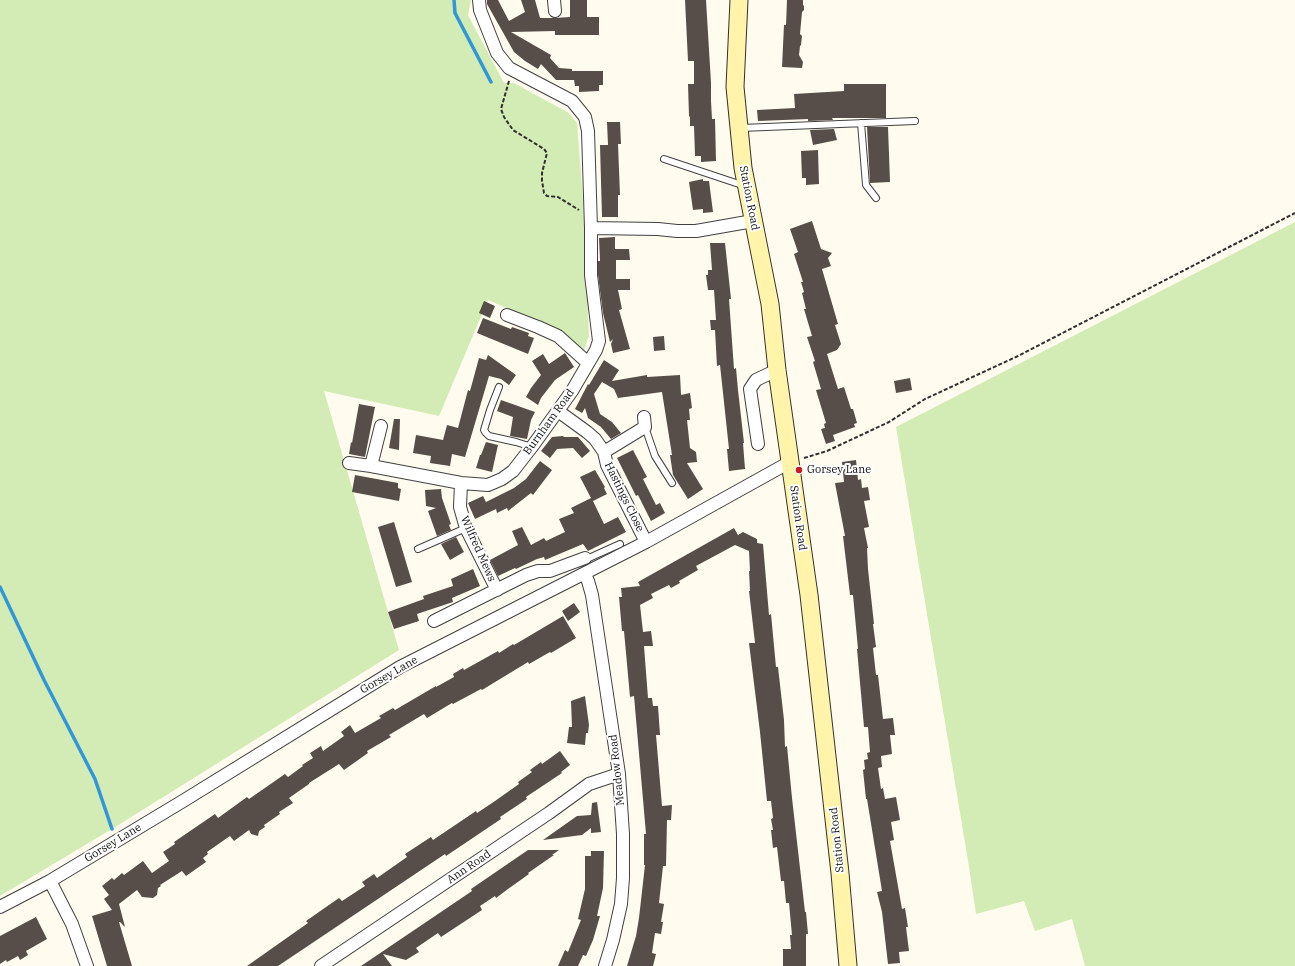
<!DOCTYPE html>
<html>
<head>
<meta charset="utf-8">
<style>
  body { margin:0 }
  canvas { display:block; background:#fffbee }
</style>
</head>
<body>
<canvas width="1295" height="966"></canvas>
<script>
const c = document.querySelector('canvas').getContext('2d');
c.lineJoin = 'round';
function paint(path, color) {
  c.fillStyle = color;
  c.fill(path, 'evenodd');
}
function poly(rows) {
  const path = new Path2D();
  for (const r of rows) {
    path.moveTo(r[0], r[1]);
    for (let i = 2; i < r.length; i += 2) path.lineTo(r[i], r[i + 1]);
  }
  return path;
}
function strokePath(path, color, width, dash) {
  c.strokeStyle = color;
  c.lineWidth = width;
  c.lineCap = dash ? 'butt' : 'round';
  c.setLineDash(dash || []);
  c.stroke(path);
}
function label(font, color, halo, rows, align = 'center') {
  c.font = font + ' "IBM Plex Serif",serif';
  c.lineWidth = 4;
  c.setLineDash([]);
  c.textBaseline = 'middle';
  c.strokeStyle = halo;
  c.fillStyle = color;
  for (const [text, x, y, turn = 0] of rows) {
    c.save();
    c.translate(x, y);
    c.rotate((+turn || 0) * Math.PI / 180);
    c.textAlign = isNaN(turn) ? turn : align;
    if (halo) c.strokeText(text, 0, 0);
    c.fillText(text, 0, 0);
    c.restore();
  }
}
paint(poly([
  [0,0,471,0,468,15,504,83,514,83,569,113,577,123,583,199,589,336,584,350,564,334,541,322,513,311,488,300,439,416,324,391,399,650,112,829,0,896],
  [1295,222,1295,966,1085,966,1072,919,1035,931,1024,901,976,914,969,867,896,427]
]), '#d3ecb5');
strokePath(poly([
  [454,0,455,13,491,82],
  [0,587,44,680,95,779,112,829]
]), '#3197d6', 3.5);
paint(poly([
  [487,0,498,0,509,21,525,12,521,0,535,0,540,18,555,18,570,17,570,0,587,0,587,17,599,17,599,35,555,35,555,31,511,32,551,55,550,58,559,68,572,69,572,71,603,71,603,85,599,85,599,91,579,92,579,86,575,86,574,80,556,80,541,64,538,69,525,61,514,52,487,4],
  [685,0,706,0,711,83,711,101,712,119,715,119,716,161,701,162,701,156,695,156,694,126,690,126,690,117,689,116,688,84,694,84,694,61,688,61],
  [787,0,803,0,803,5,804,6,804,10,802,12,800,34,802,36,801,45,800,46,799,55,803,62,802,68,782,67,784,25,786,25],
  [844,84,886,84,886,118,832,118,833,120,808,121,808,119,758,121,757,110,795,108,794,94,844,91],
  [607,122,620,122,621,144,618,144,620,195,618,195,618,217,602,217,600,145,608,145],
  [867,127,888,127,890,182,870,183],
  [834,129,837,140,813,145,810,130],
  [818,150,819,184,806,185,806,178,802,178,801,151],
  [703,179,703,181,709,181,713,212,703,213,703,209,693,210,689,182],
  [812,221,821,249,832,253,828,258,831,266,822,269,838,324,835,325,841,344,837,350,827,354,838,389,844,387,851,409,853,409,857,423,854,424,855,427,833,435,835,441,826,444,821,429,825,428,824,424,826,423,816,390,821,389,813,362,815,361,807,337,812,336,804,309,806,309,802,293,804,292,801,282,803,282,794,254,798,252,790,229],
  [615,237,615,249,629,249,630,260,616,260,616,279,630,279,630,290,618,290,622,309,619,310,630,349,613,353,611,344,613,339,610,342,603,313,598,275,598,261,600,261,599,238],
  [710,243,725,243,731,299,729,299,734,369,736,368,738,390,744,443,743,443,745,469,729,471,727,449,729,449,720,365,717,366,715,330,711,330,710,320,716,320,714,290,708,290,706,275,708,275,708,270,712,270],
  [484,301,495,306,490,318,479,313],
  [483,318,511,329,512,327,529,333,528,336,534,338,528,354,477,333],
  [664,336,665,350,654,351,653,337],
  [565,353,574,367,555,380,541,398,538,405,526,397,531,388,541,375,532,361,543,354,549,364],
  [488,355,516,375,509,385,501,379,489,376,465,457,452,454,450,466,430,463,431,456,413,453,416,435,443,440,447,425,458,428,468,390,470,391,479,358,486,360],
  [604,360,619,370,612,381,647,375,647,377,680,375,681,395,690,393,692,408,689,409,690,420,687,420,690,448,696,452,697,462,687,463,703,489,688,499,673,475,670,455,672,455,662,392,618,398,614,389,602,382,594,394,600,414,612,422,621,433,611,439,601,427,588,418,585,408,582,413,575,409,588,384,589,385],
  [910,378,912,390,896,393,894,381],
  [501,400,535,412,531,420,527,439,510,436,513,417,497,411],
  [359,404,375,407,365,457,349,454,351,442,352,443],
  [394,419,400,419,399,450,389,448],
  [563,436,564,437,578,437,590,451,582,458,573,448,557,449,550,458,541,451,552,437],
  [486,442,498,445,492,472,476,468,480,455,481,455],
  [633,450,647,477,643,479,656,505,660,503,665,513,651,521,638,495,636,496,617,458],
  [856,460,858,480,861,479,862,488,868,487,870,500,864,501,869,527,864,528,868,548,867,548,868,569,874,624,873,624,876,647,873,648,876,675,878,675,883,719,893,718,895,735,890,735,892,754,881,756,882,767,878,768,881,789,883,788,885,799,896,797,900,820,891,822,894,840,890,841,902,909,905,908,908,927,906,927,909,951,899,952,900,963,888,964,882,912,877,892,882,891,867,799,866,799,863,770,865,769,864,760,868,759,867,753,870,752,868,727,864,727,857,649,858,649,853,595,850,595,843,536,845,536,835,483,844,482,842,462],
  [540,461,552,470,533,495,531,493,508,511,507,508,497,513,496,509,475,519,468,503,483,496,486,502,514,488,526,479],
  [595,470,605,487,604,488,607,494,593,501,604,524,618,517,626,532,588,551,583,544,545,560,544,557,537,559,516,569,515,568,498,576,490,560,518,545,512,531,522,527,531,545,544,538,546,541,565,532,559,519,574,513,571,508,591,498,580,477],
  [355,475,398,483,398,488,401,489,399,501,352,492],
  [441,489,442,498,451,524,449,525,451,530,437,536,428,511,436,508,426,506,425,490],
  [394,522,412,582,396,587,378,527],
  [734,528,738,535,743,532,757,539,757,543,763,544,769,615,771,614,776,667,778,667,784,720,785,747,787,746,792,798,805,912,806,912,808,934,806,934,806,966,783,966,783,949,791,949,790,935,792,935,789,903,786,903,784,881,781,881,777,847,773,848,771,830,773,830,771,819,773,818,771,801,767,801,760,732,749,643,755,643,749,591,750,591,749,571,750,571,749,551,735,545,696,566,698,570,679,581,680,583,671,588,669,585,651,594,653,598,640,605,643,632,651,631,653,646,644,646,648,698,652,698,653,706,658,706,660,735,656,735,662,806,672,805,671,820,667,820,666,866,663,866,659,903,664,904,661,922,663,922,661,934,655,933,652,953,656,954,653,966,627,966,636,936,639,918,645,865,644,865,644,834,646,834,634,696,630,697,624,631,622,631,619,597,622,597,621,588,640,586,638,582],
  [456,537,464,552,450,560,441,544],
  [473,569,480,586,452,598,453,602,417,614,419,621,394,629,388,612,424,599,423,596,453,586,451,579],
  [574,603,580,612,568,621,562,611],
  [563,616,576,638,551,653,550,652,529,664,528,662,482,690,481,689,453,704,452,703,427,718,424,714,389,735,391,737,367,751,368,753,344,770,339,764,309,783,309,784,289,798,293,803,279,812,280,814,264,825,265,827,259,831,258,836,251,834,249,830,234,841,230,836,207,852,208,854,203,858,206,862,186,876,182,871,160,885,161,886,158,888,157,895,153,898,142,897,137,890,119,904,125,927,120,922,119,922,132,966,107,966,92,916,112,910,104,899,109,895,102,886,112,878,114,880,122,873,124,875,143,861,152,873,169,861,163,852,175,844,174,842,215,814,218,818,247,797,249,799,285,774,288,777,303,766,302,765,313,758,310,753,321,746,323,751,344,736,341,732,350,725,355,733,381,718,379,716,393,708,395,710,436,686,436,687,454,677,453,674,463,668,464,670,498,651,499,653,513,644,514,645],
  [585,696,589,725,588,733,586,733,585,745,567,743,569,727,572,727,571,701],
  [560,751,570,765,561,772,562,773,526,797,527,799,500,817,501,819,446,856,445,854,278,966,247,966,308,923,306,921,339,898,342,901,365,886,362,882,374,874,377,878,407,857,405,854,431,837,433,840,476,811,477,813,495,801,519,784,518,782,532,772,530,770,541,762,542,764],
  [597,802,601,832,591,833,591,828,582,835,543,840,577,816,591,815,592,803],
  [528,850,559,850,552,855,554,855,528,873,529,874,508,889,496,898,495,896,480,906,482,910,441,937,438,933,416,948,419,952,406,960,383,954,392,966,361,966,472,891,471,889],
  [591,851,604,851,603,888,597,916,600,916,593,940,586,956,583,955,578,966,558,966,565,950,568,952,581,920,578,919,585,889,585,856,591,856],
  [36,917,47,939,26,951,28,955,20,960,18,956,7,962,6,960,0,964,0,936]
]), '#574e49');
const lane = poly([
  [861,123,866,185,876,198],
  [741,128,915,121],
  [664,159,745,186],
  [499,387,490,410,484,430,486,433,489,436,516,442,532,447],
  [645,427,655,456,672,483],
  [418,549,466,528],
  [585,558,589,558,620,544]
]);
const street = poly([
  [554,0,555,11],
  [591,228,658,229,677,231,696,231,753,221],
  [507,315,538,327,558,336,588,363],
  [558,411,587,432,595,439,604,452,607,465,646,542],
  [758,444,750,389,756,380,777,370],
  [604,452,645,427,644,417],
  [349,463,371,466,461,483,488,485,502,479,513,471,534,444,572,391,596,350,599,341,591,275,591,228,588,131,585,117,572,101,509,68,497,53,480,10,479,0],
  [371,466,381,426],
  [461,483,460,507,466,528,497,590],
  [585,574,588,581,592,595,619,774,623,834,623,878,621,904,613,940,605,966],
  [434,621,526,575,538,571,550,571,585,558],
  [50,881,72,924,87,966],
  [0,907,50,881,183,801,400,667,646,542,790,462],
  [321,966,549,813,589,784,619,774]
]);
const secondary = poly([
  [739,0,735,87,743,168,770,304,777,370,809,595,840,873,848,966]
]);
strokePath(lane, '#414141', 8);
strokePath(street, '#414141', 14);
strokePath(secondary, '#303030', 19);
strokePath(poly([
  [509,81,501,109,504,117,513,130,544,149,547,153,542,173,542,181,544,193,547,196,558,197,579,210],
  [804,458,827,451,889,422,925,399,1018,356,1295,213]
]), '#303030', 2, [4, 2]);
strokePath(lane, '#fff', 6);
strokePath(street, '#fff', 12);
strokePath(secondary, '#fff4a9', 17);
for (const [x, y, r, color] of [
  [799,470,4,"#c71c28"]
]) {
  const dot = new Path2D();
  dot.arc(x, y, r, 0, 2 * Math.PI);
  c.fillStyle = color;
  c.fill(dot);
  strokePath(dot, '#fff', 1.5);
}
label('11px', '#0e0e0e', '#fff', [
  ["Station Road",749,198,79],
  ["Burnham Road",549,422,-54],
  ["Hastings Close",624,497,64],
  ["Station Road",798,518,82],
  ["Wilfred Mews",478,549,66],
  ["Gorsey Lane",389,675,-30],
  ["Meadow Road",617,770,-96],
  ["Station Road",837,840,-96],
  ["Gorsey Lane",113,843,-31],
  ["Ann Road",469,867,-34]
]);
label('11px', '#0e0e0e', '#fff', [
  ["Gorsey Lane",807,470]
], 'left');
</script>
</body>
</html>
